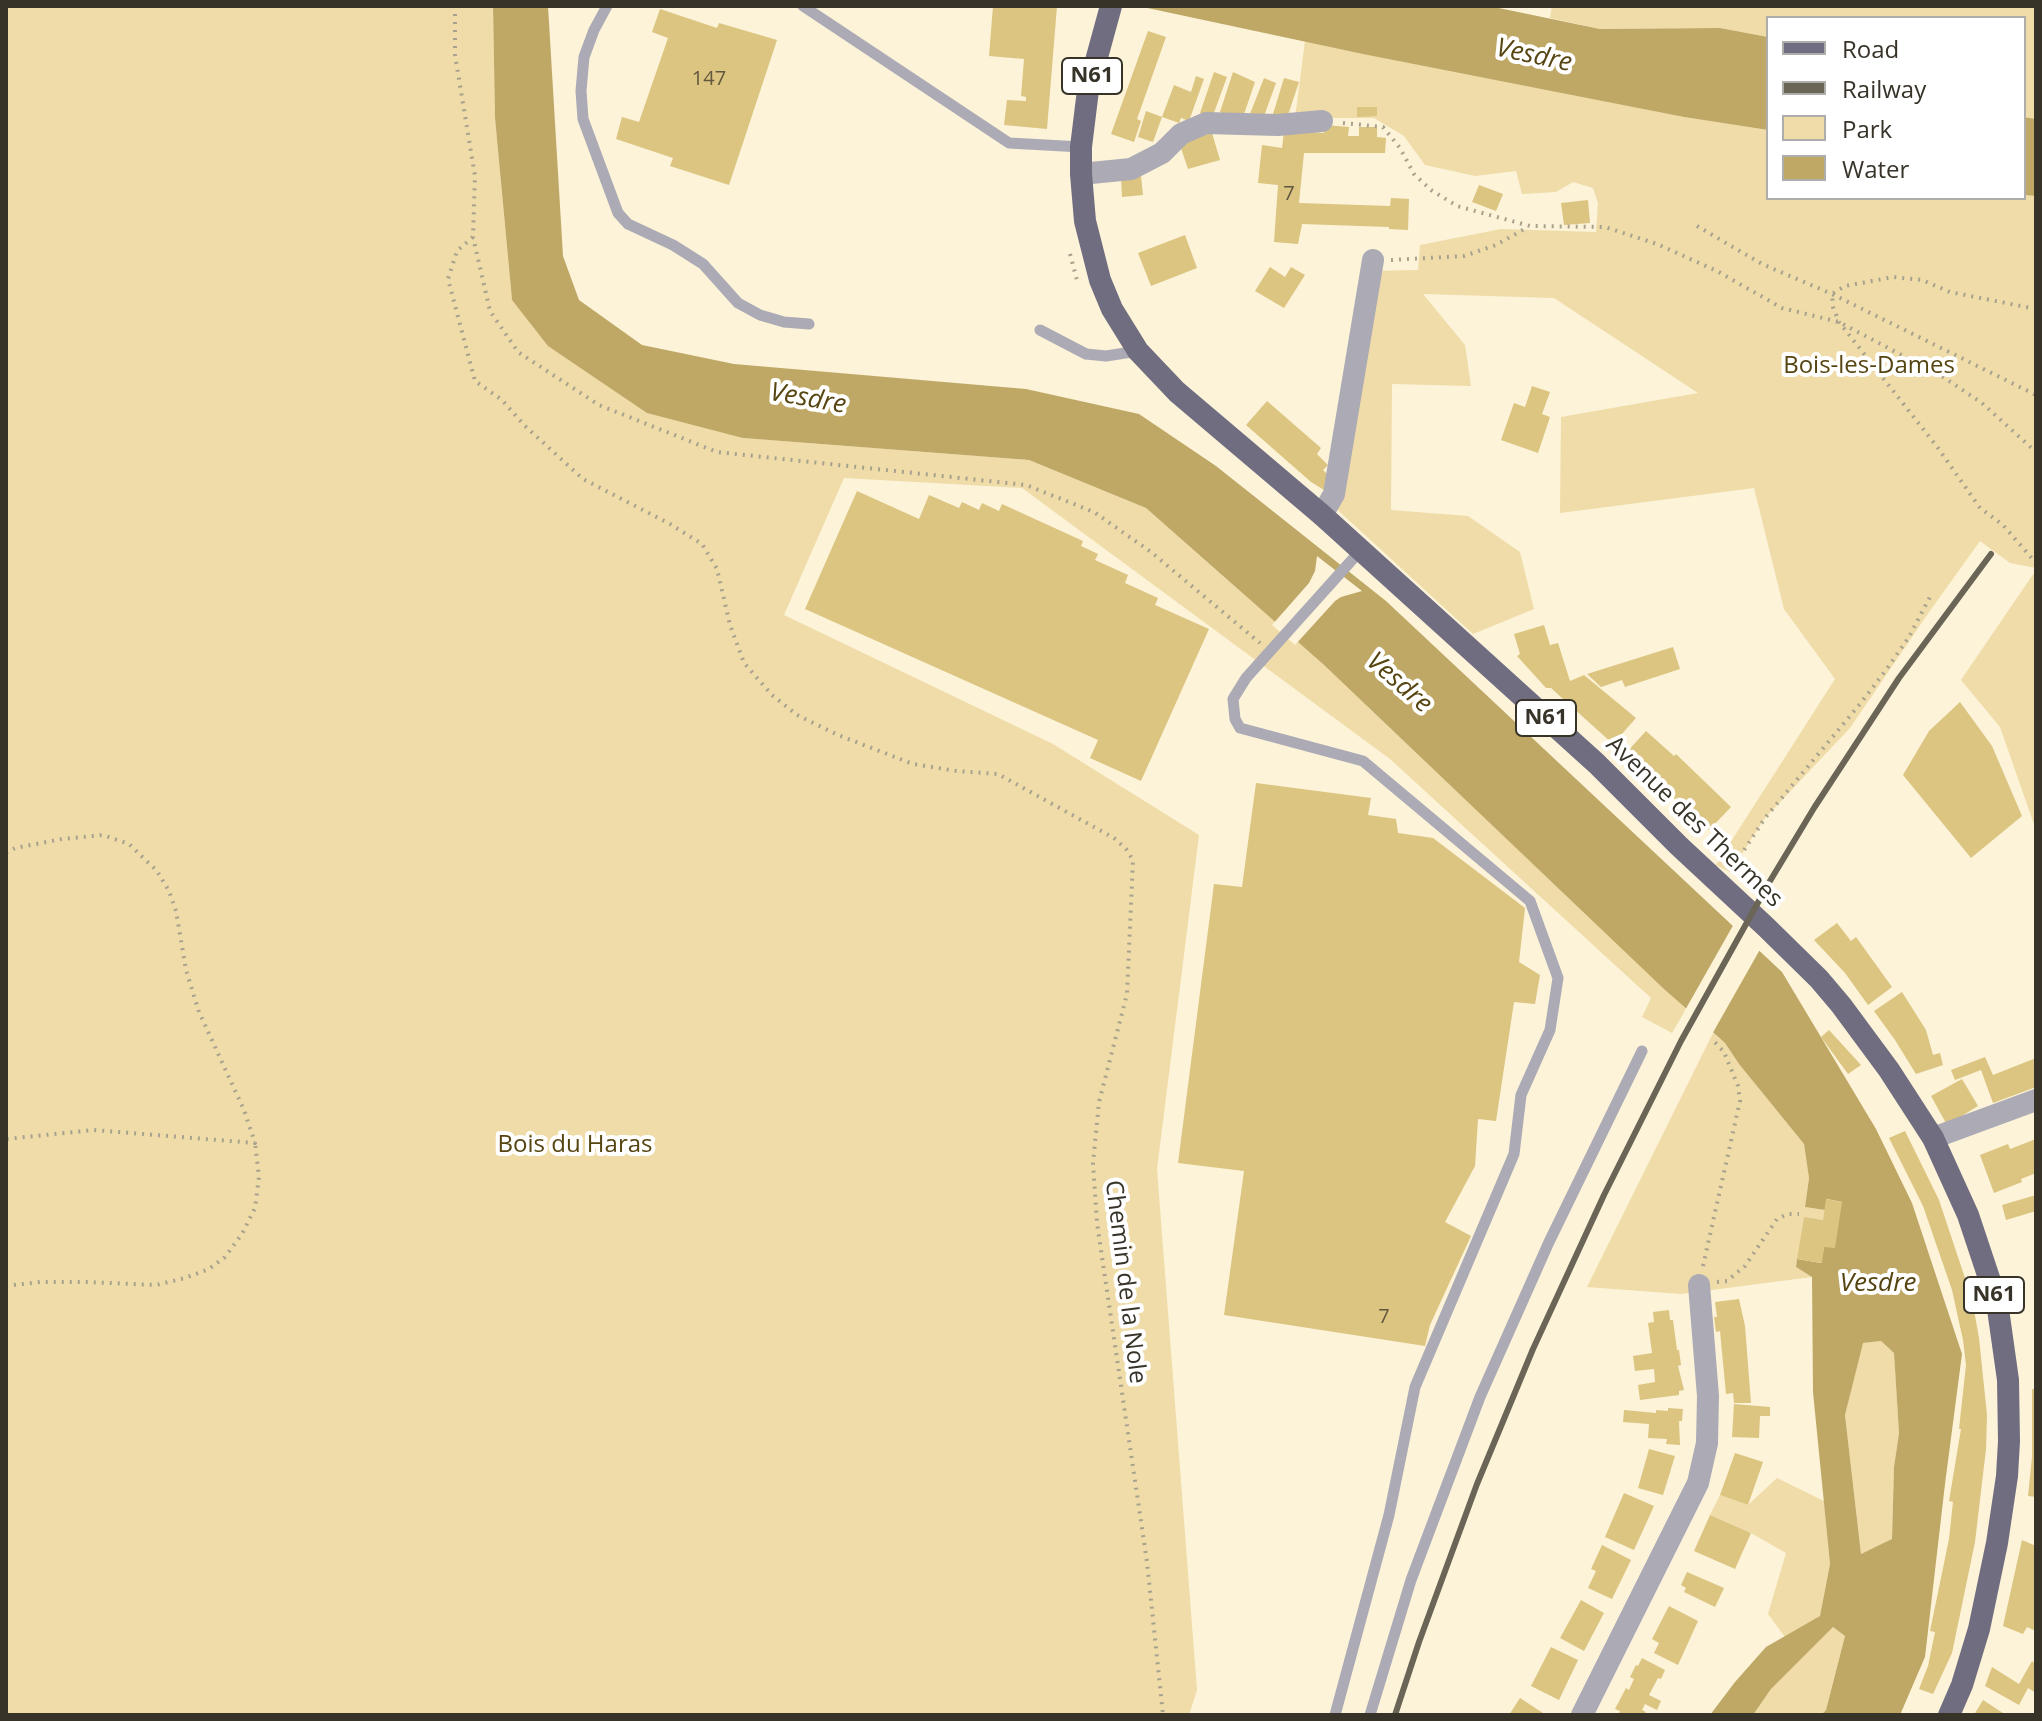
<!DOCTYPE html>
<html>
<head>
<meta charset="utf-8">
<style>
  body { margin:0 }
  #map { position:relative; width:2042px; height:1721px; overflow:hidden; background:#fcf3d8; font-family:"Open Sans",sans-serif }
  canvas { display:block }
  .frame { position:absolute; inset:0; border:8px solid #373329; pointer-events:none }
  .legend { position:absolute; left:1766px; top:16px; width:260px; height:184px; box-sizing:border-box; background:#fff; border:2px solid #afada9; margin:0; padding:10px 14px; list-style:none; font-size:24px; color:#373329 }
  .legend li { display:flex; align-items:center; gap:16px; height:40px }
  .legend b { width:40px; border:2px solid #afada9 }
</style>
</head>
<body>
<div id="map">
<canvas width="2042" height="1721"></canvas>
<div class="frame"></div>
<ul class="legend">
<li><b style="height:10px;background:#706d81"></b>Road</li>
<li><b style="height:10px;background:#6a6556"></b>Railway</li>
<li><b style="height:22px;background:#efdca8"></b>Park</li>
<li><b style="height:22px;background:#bfa866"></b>Water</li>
</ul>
</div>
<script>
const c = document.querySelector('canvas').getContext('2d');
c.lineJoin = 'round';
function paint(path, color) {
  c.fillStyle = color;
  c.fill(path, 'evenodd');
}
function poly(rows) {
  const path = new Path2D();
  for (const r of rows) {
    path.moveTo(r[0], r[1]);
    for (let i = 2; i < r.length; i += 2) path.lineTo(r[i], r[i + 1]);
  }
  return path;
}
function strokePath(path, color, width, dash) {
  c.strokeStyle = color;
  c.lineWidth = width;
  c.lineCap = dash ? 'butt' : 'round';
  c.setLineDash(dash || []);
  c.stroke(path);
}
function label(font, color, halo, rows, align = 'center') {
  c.font = font + ' "Open Sans",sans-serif';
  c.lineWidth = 8;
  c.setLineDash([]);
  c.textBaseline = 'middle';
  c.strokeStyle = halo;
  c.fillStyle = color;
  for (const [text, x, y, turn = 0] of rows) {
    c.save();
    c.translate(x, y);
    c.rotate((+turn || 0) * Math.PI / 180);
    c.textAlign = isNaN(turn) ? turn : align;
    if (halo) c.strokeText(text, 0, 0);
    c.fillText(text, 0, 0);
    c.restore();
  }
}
paint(poly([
  [6,6,493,6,495,118,512,300,743,438,1029,460,1146,508,1324,665,1686,1009,1672,1033,1642,1017,1651,998,1390,759,1022,488,844,478,784,615,1053,744,1199,835,1157,1169,1197,1690,1189,1715,6,1715],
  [1552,6,2036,6,2036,119,2024,117,2024,18,1768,18,1768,37,1720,28,1600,29,1550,18],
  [1305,41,1684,117,1768,130,1768,198,2024,198,2024,195,2036,196,2036,568,2010,563,1980,541,1927,615,1850,728,1765,818,1730,872,1716,865,1835,679,1784,609,1754,488,1560,513,1561,417,1698,393,1554,298,1423,294,1465,345,1471,386,1392,384,1391,510,1468,516,1520,552,1534,609,1473,634,1330,503,1371,271,1418,270,1420,245,1501,229,1596,232,1598,203,1593,188,1573,182,1556,192,1522,194,1516,171,1475,176,1425,165,1404,136,1374,118,1295,118],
  [2036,570,2036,830,2000,727,1961,680],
  [1713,1033,1725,1043,1739,1064,1804,1144,1809,1178,1805,1207,1825,1210,1823,1220,1804,1218,1796,1267,1812,1277,1681,1294,1587,1287],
  [1881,1341,1894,1353,1899,1433,1894,1467,1892,1540,1861,1554,1845,1415,1862,1343],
  [1777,1478,1824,1501,1830,1564,1820,1617,1785,1637,1768,1614,1786,1553,1751,1533,1710,1515,1720,1495,1748,1505],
  [1833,1627,1845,1636,1826,1710,1821,1715,1753,1715,1771,1689]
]), '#efdca8');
paint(poly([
  [493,6,548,6,563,256,579,300,642,345,734,364,1026,389,1139,414,1216,466,1386,601,1782,972,1876,1129,1912,1203,1962,1354,1945,1484,1925,1657,1900,1715,1821,1715,1826,1710,1845,1636,1833,1627,1771,1689,1753,1715,1710,1715,1735,1682,1766,1647,1820,1616,1830,1564,1813,1392,1812,1277,1796,1267,1797,1259,1821,1263,1824,1247,1842,1202,1827,1199,1825,1210,1805,1207,1809,1178,1804,1144,1739,1064,1725,1043,1664,989,1324,665,1146,508,1029,460,743,438,647,413,548,346,512,300,495,118],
  [1881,1341,1894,1353,1899,1433,1894,1467,1892,1539,1861,1554,1845,1415,1863,1343],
  [1138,6,1489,6,1600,29,1720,28,1768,37,1768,130,1684,117,1363,54],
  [2024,117,2036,119,2036,196,2024,195]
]), '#bfa866');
paint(poly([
  [1317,556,1362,591,1341,597,1335,601,1295,645,1272,625,1309,583,1315,571],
  [1735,922,1762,946,1711,1036,1684,1012]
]), '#fcf3d8');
paint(poly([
  [993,6,1057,6,1047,129,1004,125,1007,100,1026,101,1026,97,1021,96,1024,59,989,56],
  [660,9,717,28,719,23,777,40,729,185,670,166,673,158,616,139,622,117,639,122,668,38,652,32],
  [1148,31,1166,37,1137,119,1141,121,1134,142,1111,134],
  [1214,72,1227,77,1212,118,1200,113],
  [1233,72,1255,82,1242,120,1220,112],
  [1196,76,1204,79,1189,121,1181,118,1179,123,1162,117,1174,85,1191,92],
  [1264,78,1276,83,1263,119,1250,114],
  [1284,78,1299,82,1287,118,1273,114],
  [1357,107,1377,107,1377,116,1357,117],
  [1146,111,1162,117,1153,142,1138,137],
  [1325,125,1349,127,1348,136,1359,136,1359,127,1377,127,1377,137,1386,138,1385,153,1304,153,1299,203,1390,206,1391,198,1409,199,1408,230,1389,229,1389,227,1302,224,1298,244,1274,242,1278,185,1258,183,1262,145,1282,148,1284,132,1297,131,1324,133],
  [1212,133,1220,160,1188,169,1179,142],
  [1141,176,1143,195,1122,197,1121,178],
  [1479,185,1503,194,1496,211,1472,202],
  [1588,200,1590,223,1564,225,1561,203],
  [1185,235,1197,268,1151,286,1138,253],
  [1270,267,1285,277,1291,267,1305,275,1284,308,1255,291],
  [1532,386,1550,392,1542,414,1550,417,1538,453,1501,440,1514,403,1525,407],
  [1267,401,1321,448,1317,454,1328,465,1323,470,1328,475,1324,490,1311,482,1246,425],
  [857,491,919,519,929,495,959,508,962,502,979,510,982,503,999,511,1002,504,1083,541,1081,546,1098,554,1095,560,1128,575,1125,583,1158,598,1155,605,1209,629,1141,781,1090,758,1098,740,805,609],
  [1544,625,1550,645,1558,643,1570,681,1584,675,1636,718,1613,744,1551,688,1546,688,1517,656,1520,654,1514,634],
  [1673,647,1680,669,1625,687,1622,680,1601,687,1587,674],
  [1960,702,1992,746,2022,816,1971,858,1903,775,1929,731],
  [1646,731,1674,756,1676,754,1731,807,1709,830,1625,754],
  [1256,783,1371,798,1368,815,1396,819,1398,833,1433,838,1525,908,1519,962,1540,975,1535,1004,1514,1002,1496,1121,1478,1119,1475,1166,1445,1222,1471,1236,1430,1325,1425,1346,1224,1315,1244,1171,1178,1163,1214,884,1242,887],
  [1837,923,1851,941,1856,937,1892,987,1868,1005,1845,973,1814,940],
  [1902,992,1926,1030,1933,1055,1940,1053,1943,1065,1916,1074,1895,1040,1874,1011],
  [1829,1030,1861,1065,1848,1074,1821,1037],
  [1985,1057,1993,1075,2036,1058,2036,1087,1993,1103,1981,1070,1955,1080,1951,1070],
  [1962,1079,1978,1106,1947,1125,1931,1096],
  [1905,1131,1939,1200,1972,1299,1979,1338,1987,1415,1986,1449,1975,1542,1952,1653,1933,1694,1919,1689,1928,1666,1935,1632,1930,1631,1949,1539,1953,1502,1949,1501,1961,1429,1959,1429,1966,1365,1963,1340,1952,1290,1923,1206,1889,1138],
  [2036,1139,2036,1173,2021,1179,2022,1182,1994,1193,1980,1155,2008,1144,2010,1149],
  [2036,1195,2036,1211,2006,1220,2002,1205],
  [1826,1199,1842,1202,1835,1248,1824,1247,1822,1263,1797,1259,1804,1217,1823,1220],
  [1739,1299,1745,1326,1751,1403,1734,1403,1733,1393,1726,1394,1720,1331,1716,1332,1714,1317,1717,1317,1715,1302],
  [1669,1310,1670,1320,1673,1320,1677,1350,1679,1350,1681,1365,1678,1366,1684,1390,1679,1391,1679,1395,1640,1400,1638,1385,1655,1382,1654,1369,1635,1371,1633,1356,1652,1353,1648,1323,1654,1322,1653,1312],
  [2032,1389,2036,1389,2036,1497,2028,1496,2032,1457],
  [1734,1404,1770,1407,1770,1416,1760,1416,1759,1438,1732,1437],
  [1668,1408,1683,1409,1682,1421,1679,1421,1680,1445,1666,1444,1667,1439,1648,1438,1649,1424,1623,1422,1624,1410,1656,1413,1656,1410,1668,1411],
  [1649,1449,1675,1456,1663,1495,1638,1488],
  [1735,1453,1763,1462,1748,1505,1720,1495],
  [1624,1493,1654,1506,1634,1550,1605,1537],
  [1710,1515,1751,1533,1735,1569,1694,1551],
  [2022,1540,2036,1546,2036,1631,2027,1627,2023,1634,2003,1626],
  [1602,1545,1631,1560,1612,1599,1588,1588,1596,1571,1591,1569],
  [1687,1572,1724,1588,1715,1607,1684,1592,1686,1588,1681,1585],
  [1581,1600,1604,1613,1584,1651,1560,1638],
  [1669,1606,1698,1621,1678,1665,1654,1653,1659,1643,1652,1639],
  [1551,1647,1578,1660,1559,1700,1531,1686],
  [1642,1658,1665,1670,1661,1679,1658,1678,1649,1695,1661,1701,1657,1710,1645,1704,1642,1710,1646,1712,1644,1715,1618,1715,1620,1711,1615,1709,1626,1688,1629,1690,1634,1679,1630,1677,1636,1665,1638,1666],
  [2032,1661,2036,1664,2036,1693,2028,1688,2019,1705,1985,1686,1992,1667,2019,1684],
  [1520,1698,1546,1715,1509,1715],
  [1983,1700,2006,1715,1974,1715]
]), '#dcc481');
strokePath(poly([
  [455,6,455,55,475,176,473,237,490,311,518,352,599,405,717,452,1026,485,1094,512,1151,552,1260,643],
  [1343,123,1383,127,1400,148,1414,174,1431,190,1457,206,1530,226,1605,227,1657,244,1717,271,1782,308,1839,322,1943,377,1982,403,2036,452],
  [1697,226,1762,264,1832,294,2036,395],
  [473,237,457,251,448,279,475,381,502,400,525,426,583,479,670,524,702,544,717,569,730,625,744,663,772,695,797,715,838,735,913,764,957,771,998,774,1114,838,1126,849,1133,860,1127,994,1099,1102,1093,1163,1097,1223,1147,1562,1163,1715],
  [1070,254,1077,280],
  [1391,260,1464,256,1496,245,1528,227],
  [2036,309,1950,292,1922,280,1893,277,1845,286,1832,294,1833,307,1839,322,1938,448,1980,508,2003,525,2036,563],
  [6,853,15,848,62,839,103,835,129,844,157,871,169,891,176,911,186,970,199,1012,244,1110,255,1143,94,1130,6,1139],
  [1731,870,1765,818,1860,704,1886,670,1909,637,1932,593],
  [1703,1266,1740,1101,1738,1086,1724,1052,1712,1039],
  [1717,1282,1727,1281,1745,1266,1777,1219,1788,1214,1799,1214],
  [6,1286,40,1282,86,1282,156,1285,185,1278,209,1269,225,1257,242,1234,255,1208,259,1177,255,1143]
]), '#a8a18e', 4, [2, 6]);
strokePath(poly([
  [607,6,594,30,584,57,581,91,583,119,618,213,628,224,673,245,703,264,738,303,760,315,784,322,809,324],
  [803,6,1009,143,1081,147],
  [1040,330,1086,354,1106,356,1138,351],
  [1335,1715,1389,1515,1415,1387,1514,1154,1521,1095,1550,1030,1558,978,1530,901,1363,761,1240,728,1235,719,1233,699,1246,678,1360,551],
  [1370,1715,1411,1580,1480,1397,1549,1242,1642,1051]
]), '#abaab5', 11);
strokePath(poly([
  [1081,174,1131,169,1162,153,1181,134,1206,123,1278,125,1322,121],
  [1322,515,1334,494,1373,260],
  [1933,1138,2036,1100],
  [1582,1715,1698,1483,1707,1443,1708,1396,1699,1285]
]), '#abaab5', 22);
strokePath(poly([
  [1111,6,1088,90,1081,147,1081,174,1085,221,1100,280,1112,309,1138,351,1177,392,1322,515,1597,764,1679,846,1766,927,1819,979,1841,1005,1889,1070,1933,1138,1968,1215,1997,1302,2008,1380,2009,1441,2007,1476,1997,1543,1979,1629,1962,1685,1949,1715]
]), '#706d81', 22);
strokePath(poly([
  [1395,1715,1419,1642,1477,1484,1533,1349,1604,1195,1681,1041,1770,881,1814,808,1899,678,1991,554]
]), '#6a6556', 6);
label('20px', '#60573f', null, [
  ["147",709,79],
  ["7",1289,194],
  ["7",1384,1317]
]);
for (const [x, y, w] of [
  [1092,76,60],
  [1546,718,60],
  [1994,1295,60]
]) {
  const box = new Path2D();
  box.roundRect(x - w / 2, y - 18, w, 36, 6);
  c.fillStyle = '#fff';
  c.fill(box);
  strokePath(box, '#373329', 2);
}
label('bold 22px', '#373329', null, [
  ["N61",1092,76],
  ["N61",1546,718],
  ["N61",1994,1295]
]);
label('24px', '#564511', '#fff', [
  ["Bois-les-Dames",1869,366],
  ["Bois du Haras",575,1145]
]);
label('24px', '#373329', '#fff', [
  ["Avenue des Thermes",1694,822,44],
  ["Chemin de la Nole",1125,1282,83]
]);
label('italic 26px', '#564511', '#fff', [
  ["Vesdre",1534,56,12],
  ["Vesdre",808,399,10],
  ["Vesdre",1399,683,41],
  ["Vesdre",1878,1284]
]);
</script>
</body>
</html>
